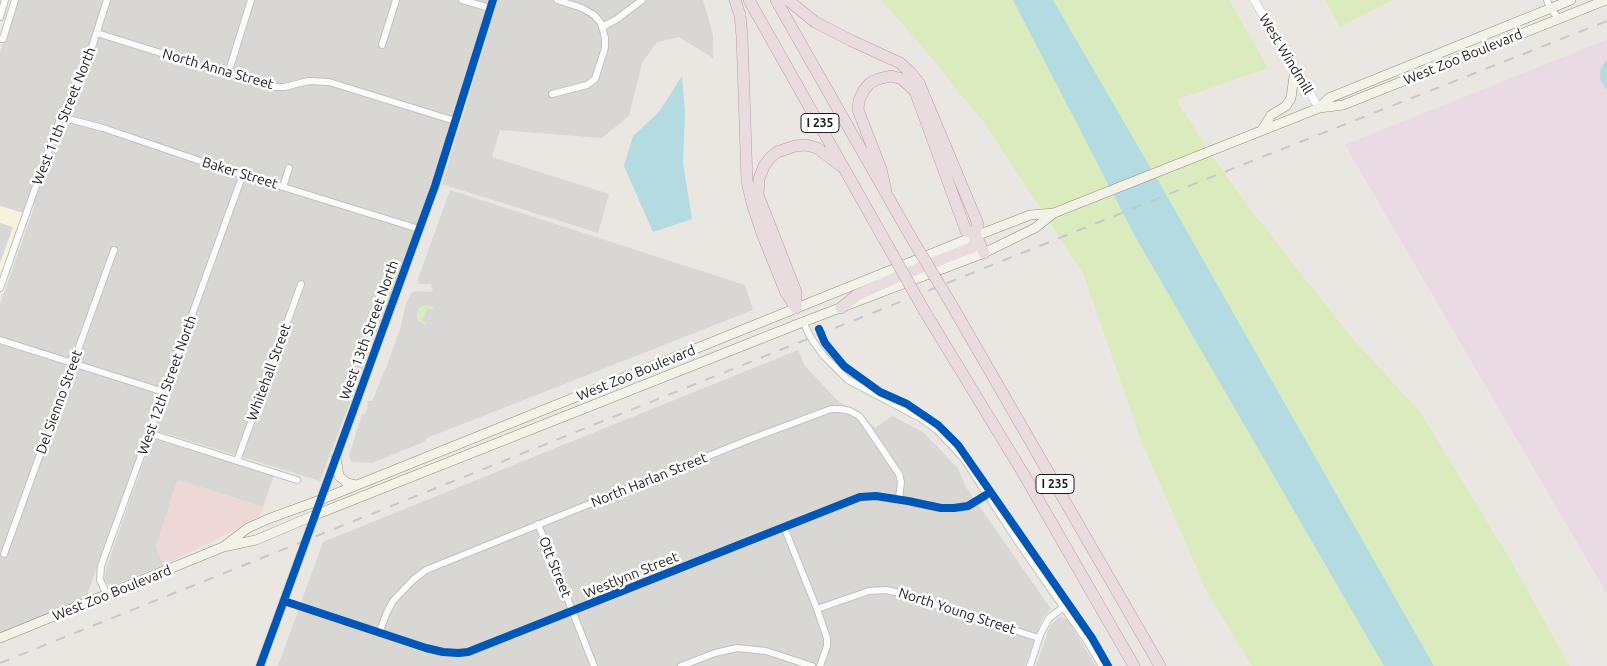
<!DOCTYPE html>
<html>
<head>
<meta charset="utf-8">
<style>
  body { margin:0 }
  canvas { display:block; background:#eae7e2 }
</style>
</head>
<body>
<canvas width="1607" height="666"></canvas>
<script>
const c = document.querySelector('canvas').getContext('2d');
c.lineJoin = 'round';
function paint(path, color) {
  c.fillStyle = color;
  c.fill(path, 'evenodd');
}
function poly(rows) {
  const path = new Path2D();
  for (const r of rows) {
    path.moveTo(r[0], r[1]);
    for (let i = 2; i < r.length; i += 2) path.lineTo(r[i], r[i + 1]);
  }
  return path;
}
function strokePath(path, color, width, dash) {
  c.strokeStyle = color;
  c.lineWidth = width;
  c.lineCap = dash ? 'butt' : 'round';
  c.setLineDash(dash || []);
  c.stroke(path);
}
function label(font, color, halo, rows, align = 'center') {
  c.font = font + ' Ubuntu,sans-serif';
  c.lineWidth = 5;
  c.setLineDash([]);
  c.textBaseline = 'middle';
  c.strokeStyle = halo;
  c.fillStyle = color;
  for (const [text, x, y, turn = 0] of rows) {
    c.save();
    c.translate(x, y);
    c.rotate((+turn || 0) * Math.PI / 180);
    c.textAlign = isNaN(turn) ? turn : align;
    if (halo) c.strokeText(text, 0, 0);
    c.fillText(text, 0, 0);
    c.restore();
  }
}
paint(poly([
  [17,0,488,0,429,189,391,294,320,481,148,428,87,595,84,600,0,632,0,304,35,205,26,201,23,213,0,206,0,52],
  [498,0,703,0,713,35,713,58,679,37,657,42,642,63,629,116,602,138,500,130,492,157,609,194,598,233,442,184],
  [450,190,745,285,753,310,427,438,424,442,372,463,352,462,349,456,362,414,365,414,368,407,367,401,372,401,374,397,384,371,385,371,401,326,405,307,411,293,416,291,433,292,431,284,419,284,418,279],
  [798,350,805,366,840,403,857,411,875,428,892,416,923,432,958,468,966,487,1051,609,1044,616,1039,627,1025,666,278,666,323,542],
  [153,439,274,475,263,507,178,480,156,547,164,565,114,585,108,584,104,581,106,569,150,443],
  [1061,617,1068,620,1096,666,1036,666,1050,626,1058,618]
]), '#d9d7d4');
paint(poly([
  [177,480,263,507,258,519,164,565,156,547]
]), '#eed8d6');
paint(poly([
  [1607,40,1607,594,1345,145]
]), '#e9dae4');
paint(poly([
  [0,206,23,213,0,276]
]), '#f6f3dc');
paint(poly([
  [881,0,1229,0,1268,68,1176,100,1186,115,1209,152,1250,209,1352,338,1420,412,1514,566,1569,666,1434,666,1168,198,1170,197,1125,218,1384,666,1252,666,1207,592,1141,440,1083,273,985,124,920,44],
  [1325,0,1394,0,1340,27],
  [428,305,433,307,433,309,432,310,428,309,423,320,427,323,426,325,423,325,417,319,417,310,422,306]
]), '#daebbd');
paint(poly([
  [0,223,13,227,0,263],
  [427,293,436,295,442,300,447,305,449,313,444,314,444,321,438,329,441,333,431,337,423,337,416,334,407,325,411,322,411,311,414,304,422,300,421,294],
  [425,305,433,307,433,309,432,310,428,308,422,321,427,323,425,325,418,321,416,315,419,308]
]), '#d8d7d5');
paint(poly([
  [1013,0,1053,0,1168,198,1434,666,1384,666,1136,238],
  [1607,59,1607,90,1601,81,1600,75,1601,68],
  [682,76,685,113,683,163,692,219,653,232,624,166,633,136,659,112]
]), '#b3dbe1');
const minor = poly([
  [462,0,490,8],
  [1547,0,1550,8,1559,19],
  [0,17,5,0],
  [602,27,617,19,642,0],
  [97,33,259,84,275,87,285,87,308,81,329,82,455,121],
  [0,39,3,39,15,0],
  [382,45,396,0],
  [228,74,251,0],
  [552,94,587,85,595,79,605,48,605,38,601,23,594,15,582,8,557,0],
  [61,117,103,128,215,166,419,229],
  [283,187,289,168],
  [0,288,55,132,65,107,82,78,107,0],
  [803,322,811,338,823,355,848,380,920,418,937,430,950,444,964,459,1020,545,1087,641,1102,666],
  [0,340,164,392],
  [149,433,297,480],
  [237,461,301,284],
  [538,524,594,666],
  [784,527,817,609,827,638,827,646,820,666],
  [4,554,114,250],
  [107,595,100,580,101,566,243,174],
  [284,601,426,648,443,652,458,653,468,652,860,497,876,496,908,501,941,508,954,508,968,506,986,495],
  [817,609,869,591,886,590,903,594,949,610,1039,638],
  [379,633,387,612,393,601,414,579,426,570,748,440,831,409,841,409,850,411,859,416,866,425,899,474,901,482,899,499],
  [681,666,715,653,737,648,766,651,812,666],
  [1030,666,1040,635,1049,618,1064,607]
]);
const tertiary = poly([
  [1254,0,1319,108],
  [260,666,435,186,493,0]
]);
const secondary = poly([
  [1319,108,1329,98,1571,0],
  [1262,130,1271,115,1286,106,1291,98,1295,69],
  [336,458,339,476,347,483,356,485],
  [223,547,248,528,268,519,320,500,968,239,1030,215,1054,213,1319,108,1343,105,1606,0],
  [0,638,223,547,256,540,315,515,803,322,984,253,1035,228,1054,213]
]);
const motorway = poly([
  [735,0,740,15,742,36,747,181,752,203,763,236,786,293,796,308],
  [749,0,889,248],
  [776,0,912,239],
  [788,0,815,22,852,41,900,63,911,73,919,83,978,224,975,233,984,253],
  [886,191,881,169,858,110,859,100,864,90,870,83,878,79,891,76,902,79,915,91,966,231,975,233],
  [950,302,1160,666],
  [796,307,796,292,758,195,759,179,764,166,770,158,777,152,795,146,806,145,817,148,841,166],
  [841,308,857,295,864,292,897,277,973,247,976,236],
  [925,312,1023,473,1134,666]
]);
strokePath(minor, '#c2c1bf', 8);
strokePath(tertiary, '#c2c1bf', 9);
strokePath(secondary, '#94937b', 10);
strokePath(motorway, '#c298a7', 12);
strokePath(minor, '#fcfbfb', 6);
strokePath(tertiary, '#fcfbfb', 8);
strokePath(secondary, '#f2f2e8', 9);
strokePath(motorway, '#e9dcdf', 11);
strokePath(poly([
  [0,663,1214,176,1607,21]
]), '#c9c8c8', 2, [10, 10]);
const motorwayBridge = poly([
  [912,239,950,302],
  [889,248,925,312]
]);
strokePath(motorwayBridge, '#c298a7', 12, []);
strokePath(motorwayBridge, '#e9dcdf', 11);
strokePath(poly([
  [819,329,825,343,844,366,880,392,907,404,938,425,958,445,1092,638,1108,666],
  [284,601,426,648,443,652,458,653,468,652,860,497,876,496,908,501,941,508,954,508,968,506,986,495],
  [260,666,435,186,493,0]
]), '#0057b8', 8);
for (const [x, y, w] of [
  [820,123,38],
  [1055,484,38]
]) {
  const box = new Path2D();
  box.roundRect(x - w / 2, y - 9.5, w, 19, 4);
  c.fillStyle = '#fff';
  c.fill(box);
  strokePath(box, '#1b1b1b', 1);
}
label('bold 12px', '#1b1b1b', null, [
  ["I 235",820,123],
  ["I 235",1055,484]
]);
label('14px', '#1b1b1b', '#fff', [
  ["West Windmill",1286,54,59],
  ["West Zoo Boulevard",1463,57,-22],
  ["North Anna Street",218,69,16],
  ["West 11th Street North",64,116,-68],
  ["Baker Street",240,173,17],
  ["West 13th Street North",369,330,-70],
  ["Whitehall Street",269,372,-70],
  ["West Zoo Boulevard",636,373,-22],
  ["West 12th Street North",167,385,-70],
  ["Del Sienno Street",59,402,-70],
  ["North Harlan Street",649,480,-22],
  ["Ott Street",555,567,68],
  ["Westlynn Street",631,575,-22],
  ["West Zoo Boulevard",112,593,-22],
  ["North Young Street",957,611,18]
]);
</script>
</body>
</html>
